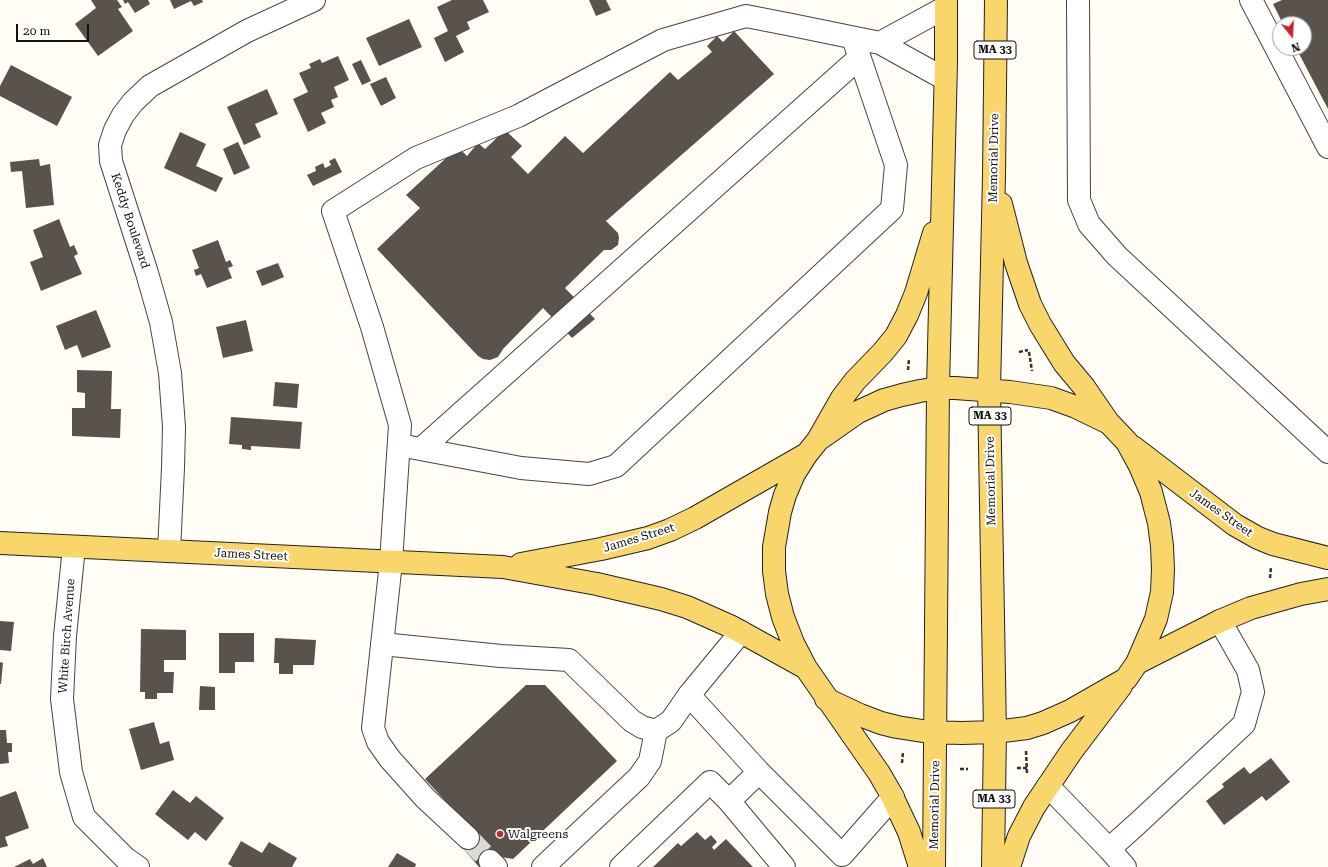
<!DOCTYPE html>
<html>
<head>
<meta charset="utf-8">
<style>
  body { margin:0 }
  #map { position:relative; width:1328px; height:867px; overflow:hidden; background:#fffdf5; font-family:"Roboto Serif",serif }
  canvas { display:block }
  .north { position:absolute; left:1272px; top:16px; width:40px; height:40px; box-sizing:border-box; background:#fff; border:1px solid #a0a0a0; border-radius:50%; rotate:162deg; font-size:11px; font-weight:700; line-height:16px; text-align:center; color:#111 }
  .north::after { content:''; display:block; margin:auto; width:14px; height:18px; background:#c4262e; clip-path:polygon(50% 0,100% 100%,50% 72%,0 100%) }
  .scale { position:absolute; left:16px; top:24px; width:73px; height:18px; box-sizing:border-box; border:2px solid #111; border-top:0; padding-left:5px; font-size:12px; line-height:14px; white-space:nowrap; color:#111; -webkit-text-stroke:3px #fff; paint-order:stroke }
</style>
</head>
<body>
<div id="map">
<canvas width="1328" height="867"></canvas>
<div class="north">N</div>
<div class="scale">20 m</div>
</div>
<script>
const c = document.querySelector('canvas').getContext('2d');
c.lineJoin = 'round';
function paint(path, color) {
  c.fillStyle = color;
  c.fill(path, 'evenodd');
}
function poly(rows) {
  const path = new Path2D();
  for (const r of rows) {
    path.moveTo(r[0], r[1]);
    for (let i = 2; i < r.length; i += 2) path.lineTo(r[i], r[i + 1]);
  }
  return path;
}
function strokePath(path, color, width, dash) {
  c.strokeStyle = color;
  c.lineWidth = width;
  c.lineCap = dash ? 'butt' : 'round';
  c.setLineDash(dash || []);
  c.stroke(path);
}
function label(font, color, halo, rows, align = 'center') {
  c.font = font + ' "Roboto Serif",serif';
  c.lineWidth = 4;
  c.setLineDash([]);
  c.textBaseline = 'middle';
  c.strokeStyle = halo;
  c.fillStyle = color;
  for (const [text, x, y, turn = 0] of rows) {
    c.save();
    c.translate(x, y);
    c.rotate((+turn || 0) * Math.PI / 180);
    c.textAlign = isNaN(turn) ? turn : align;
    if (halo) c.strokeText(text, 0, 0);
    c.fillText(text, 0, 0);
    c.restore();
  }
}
paint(poly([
  [91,0,117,0,122,7,118,9,133,31,98,56,75,24,96,8],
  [123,0,148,0,150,4,135,13,128,2,125,4],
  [170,0,202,0,203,2,194,6,191,1,174,9],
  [452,0,483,0,489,12,467,22,470,29,456,36,464,52,445,62,434,38,448,31,437,7],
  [589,0,606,0,611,10,596,16],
  [1282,0,1328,0,1328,109,1296,48,1304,48,1304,24,1283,24,1273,4],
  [409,19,422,47,379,66,366,38],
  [734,31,774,74,606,221,618,233,619,238,618,245,611,250,604,250,565,288,595,319,572,338,543,308,503,349,498,357,490,360,483,359,478,356,377,249,420,208,406,195,458,147,467,156,478,143,485,149,505,130,522,146,511,157,528,174,565,136,583,153,670,72,678,80,712,52,707,46,717,36,723,42],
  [338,56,349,80,334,87,338,97,331,100,334,107,321,113,326,123,308,132,293,99,308,92,299,73,311,68,309,64,320,59,322,63],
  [361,60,371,81,362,85,352,64],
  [11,65,72,97,57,126,0,96,0,86],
  [386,77,396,98,381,106,370,84],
  [267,89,278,114,255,124,261,137,244,145,227,107],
  [180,132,206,144,196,166,223,178,216,192,164,168],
  [238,142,250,168,234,175,223,149],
  [335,158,342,172,313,186,307,175,316,171,315,167,323,163,325,168,331,165,329,161],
  [39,159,40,166,50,164,54,205,26,208,22,171,11,172,10,162],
  [59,219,70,247,74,245,78,254,74,256,82,274,41,291,30,262,43,257,33,230],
  [218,240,226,262,230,260,233,266,228,268,232,278,207,288,201,274,196,276,194,270,199,268,192,250],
  [278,263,284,277,262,286,256,271],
  [96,310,111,347,82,358,77,345,65,350,56,326],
  [246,320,253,351,223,358,216,327],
  [77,370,112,371,111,409,121,409,120,438,72,436,72,408,85,408,85,393,77,392],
  [275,382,299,384,297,408,273,406],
  [231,417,302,422,300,449,251,446,251,450,242,449,242,445,229,444],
  [0,621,14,622,11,651,0,650],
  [141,629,186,630,186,660,164,660,164,672,174,672,173,693,157,693,157,699,145,699,145,692,140,692],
  [219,633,254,633,254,662,235,662,235,673,219,673],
  [275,638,316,640,314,665,293,665,293,674,279,674,279,663,274,663],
  [0,662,3,663,1,684,0,684],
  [526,685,545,685,617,761,513,859,495,856,484,867,479,867,460,845,474,832,425,779],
  [200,686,215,687,215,710,199,710],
  [154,722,160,744,169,741,174,760,141,770,129,729],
  [0,730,6,730,7,743,12,743,12,752,8,752,9,763,0,764],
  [1271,758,1290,782,1266,801,1262,796,1224,825,1206,801,1224,787,1222,784,1244,767,1250,774],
  [173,790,190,803,196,796,224,818,206,841,195,832,188,840,155,814],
  [16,791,29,828,5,837,8,846,0,848,0,797],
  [697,832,705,840,711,835,717,842,712,847,714,850,726,839,753,867,653,867,678,843,681,846],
  [241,841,262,853,269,842,297,858,292,867,233,867,228,864],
  [397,853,416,864,415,867,388,867],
  [43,858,47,867,14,867,30,859,33,864]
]), '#5a524d');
strokePath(poly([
  [468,838,490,861]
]), '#dbdad3', 22, [22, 11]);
const minor = poly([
  [1078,0,1079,200,1089,224,1117,256,1328,452],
  [1251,0,1328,147],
  [945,79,880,43,946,7],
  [399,445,521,468,589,474,616,466,892,209,896,165,853,38],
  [421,449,859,58],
  [74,547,65,636,62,699,71,772,84,817,125,858,138,867],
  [169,551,173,468,174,427,170,373,161,322,147,273,111,161,110,145,115,130,123,115,133,102,150,86,247,31,314,0],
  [382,644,501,656,569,660,632,721,642,727,656,731,671,721,689,695,741,632],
  [689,695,759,772,842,855,893,797],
  [1048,786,1109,849,1137,824,1244,724,1253,692,1248,670,1220,621],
  [729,801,759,772],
  [468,838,425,798,390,759,378,742,373,728,391,562,400,425,372,327,333,211,416,158,518,116,663,40,746,16,792,25,880,43],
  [1109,849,1125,867],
  [490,861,496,867],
  [543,867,639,777,650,761,656,731],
  [621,867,710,782,729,801,784,867]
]);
const major = poly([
  [1001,204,1016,263,1030,304,1040,324,1064,363,1084,387,1108,422],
  [818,440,858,412,884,400,902,395,920,391,938,388,955,388,1010,392,1051,398,1076,407,1109,423,1127,442,1140,466,1151,492,1159,523,1162,546,1163,569,1162,592,1156,619,1137,663,1126,679,1070,711,1043,723,1027,728,995,732,962,733,929,732,897,727,881,723,860,715,826,699],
  [1133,447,1235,525,1258,538,1273,544,1328,558],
  [0,543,503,567,597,584,661,599,687,607,732,627,806,668],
  [521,564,601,549,648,538,670,530,695,518,805,455],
  [1137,663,1220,621,1251,608,1301,594,1328,589],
  [920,867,909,832,890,792,879,773,806,668,793,643,783,617,777,594,774,571,774,547,780,512,785,495,794,474,806,455,818,440,842,398,855,381,883,352,896,336,907,315,916,293,934,233],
  [934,867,938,388,946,63,946,0],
  [993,867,995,732,989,390,994,176,996,0],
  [1009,867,1019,836,1034,807,1071,752,1121,686]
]);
strokePath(minor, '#444', 24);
strokePath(major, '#222', 24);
strokePath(poly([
  [1019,352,1028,350],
  [1029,352,1032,371],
  [908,370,909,359],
  [1270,578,1271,567],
  [1026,751,1027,774],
  [902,763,903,752],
  [1017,768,1027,768],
  [960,769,968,769]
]), '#333', 2.5, [4, 2]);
strokePath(minor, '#fff', 22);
strokePath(major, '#f9d66b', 22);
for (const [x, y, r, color] of [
  [500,834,4,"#c4262e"]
]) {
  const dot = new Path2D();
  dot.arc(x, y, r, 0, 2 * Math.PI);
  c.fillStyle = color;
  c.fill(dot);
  strokePath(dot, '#fff', 1.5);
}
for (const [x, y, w] of [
  [995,50,42],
  [990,416,42],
  [994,799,42]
]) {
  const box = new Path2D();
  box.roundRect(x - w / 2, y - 9, w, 18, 3);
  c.fillStyle = '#fff';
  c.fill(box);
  strokePath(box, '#111', 1);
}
label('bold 11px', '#111', null, [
  ["MA 33",995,50],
  ["MA 33",990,416],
  ["MA 33",994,799]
]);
label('12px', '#111', '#fff', [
  ["Memorial Drive",994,158,-89],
  ["Keddy Boulevard",130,221,72],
  ["Memorial Drive",991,481,-91],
  ["James Street",1221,513,35],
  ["James Street",639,538,-17],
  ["James Street",251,555,3],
  ["White Birch Avenue",67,636,-86],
  ["Memorial Drive",935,805,-89]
]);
label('12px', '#111', '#fff', [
  ["Walgreens",508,834]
], 'left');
</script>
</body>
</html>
